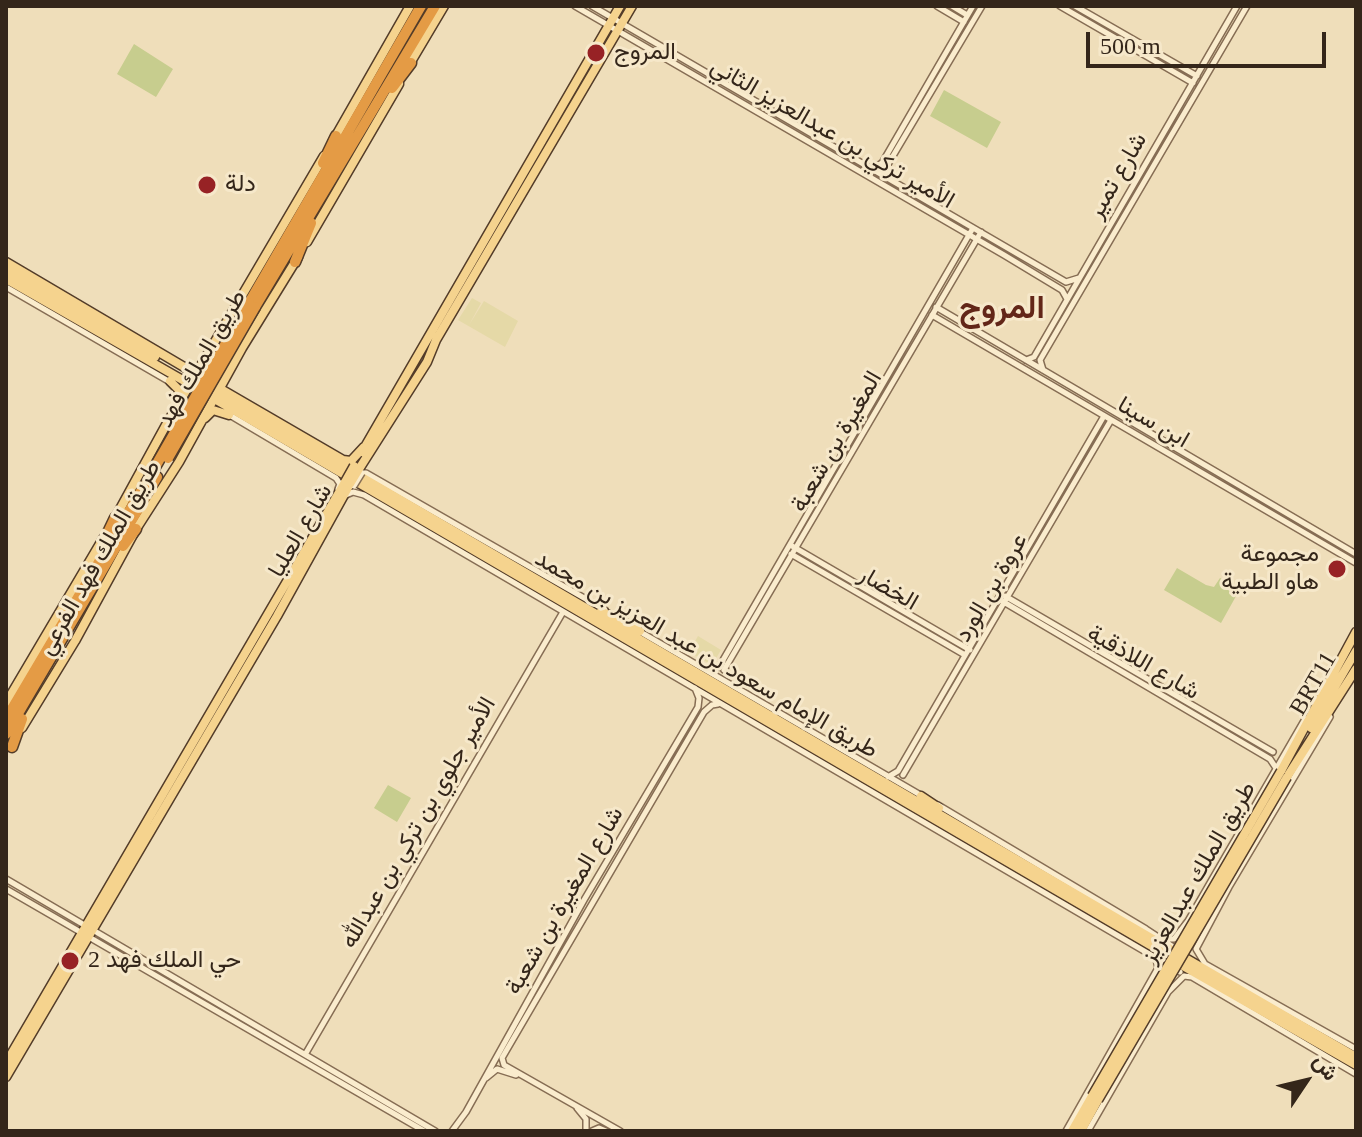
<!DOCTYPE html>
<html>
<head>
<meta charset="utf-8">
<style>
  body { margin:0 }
  #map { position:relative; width:1362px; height:1137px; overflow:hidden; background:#efdeba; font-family:"Times New Roman",Vazirmatn,serif }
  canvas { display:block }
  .frame { position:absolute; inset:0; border:8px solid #34261a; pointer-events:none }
  .north { position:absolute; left:1266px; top:1041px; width:80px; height:80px; -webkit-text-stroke:6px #f6e8ca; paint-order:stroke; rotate:55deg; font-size:22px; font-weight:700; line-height:32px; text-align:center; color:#34261a }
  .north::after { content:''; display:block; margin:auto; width:28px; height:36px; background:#34261a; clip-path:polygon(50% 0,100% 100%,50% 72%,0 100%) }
  .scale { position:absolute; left:1086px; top:32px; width:240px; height:36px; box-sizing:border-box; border:4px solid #34261a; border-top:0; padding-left:10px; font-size:24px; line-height:28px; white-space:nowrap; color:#34261a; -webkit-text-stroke:6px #f6e8ca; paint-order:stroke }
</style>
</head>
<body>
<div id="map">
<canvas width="1362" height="1137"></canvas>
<div class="frame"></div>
<div class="north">ش</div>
<div class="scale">500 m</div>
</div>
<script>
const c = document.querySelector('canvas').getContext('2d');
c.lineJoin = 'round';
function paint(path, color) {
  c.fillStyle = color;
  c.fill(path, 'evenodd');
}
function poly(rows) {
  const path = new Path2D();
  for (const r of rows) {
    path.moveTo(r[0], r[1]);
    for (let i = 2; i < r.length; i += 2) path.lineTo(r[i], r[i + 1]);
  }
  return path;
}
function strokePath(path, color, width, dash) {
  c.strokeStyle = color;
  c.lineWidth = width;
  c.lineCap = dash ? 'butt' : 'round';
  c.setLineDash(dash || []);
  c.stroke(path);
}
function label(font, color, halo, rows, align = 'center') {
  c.font = font + ' "Times New Roman",Vazirmatn,serif';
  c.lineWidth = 6;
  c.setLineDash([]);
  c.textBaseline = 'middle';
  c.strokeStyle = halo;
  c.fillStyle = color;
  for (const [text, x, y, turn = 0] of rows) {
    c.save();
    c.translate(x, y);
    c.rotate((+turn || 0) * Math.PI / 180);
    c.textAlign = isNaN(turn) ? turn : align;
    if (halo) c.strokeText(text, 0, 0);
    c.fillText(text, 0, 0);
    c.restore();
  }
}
paint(poly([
  [472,298,481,303,469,325,484,301,518,321,505,347,458,320],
  [698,636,721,650,712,665,689,652]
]), '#e5d9a7');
paint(poly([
  [134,44,173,69,156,97,117,74],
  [944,90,1001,122,987,148,930,116],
  [1177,568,1206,585,1214,587,1220,578,1240,589,1221,623,1164,590],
  [388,785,411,798,397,822,374,808]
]), '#c7cd8e');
const minor = poly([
  [575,6,1004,255,1062,290,1067,299],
  [592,6,1066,282,1079,278],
  [937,6,964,22],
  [952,6,967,15],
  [1060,6,1193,83],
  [1075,6,1197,76],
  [872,169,882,163,973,6],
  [886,177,887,166,982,6],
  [6,287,170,382],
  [936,307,1356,554],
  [932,315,1356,563],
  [1026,360,1034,357,1237,6],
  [1043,370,1040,360,1247,6],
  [228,414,336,478,340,484,338,489],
  [362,473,366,473,605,610],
  [346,495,353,492,364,495,1180,972],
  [792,546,970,650],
  [791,554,965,655],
  [1005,596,1273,752],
  [1002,601,1270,759,1276,768],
  [637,630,922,796],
  [719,667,973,228],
  [724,670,981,232],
  [1330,717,1229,887,1196,949,1205,964,1356,1049],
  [903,775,1111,420],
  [888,777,898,771,1104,416],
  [938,805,1146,929,1172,946,1172,950],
  [6,879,435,1131],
  [6,889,424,1131],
  [1165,939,1174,939,1188,921,1305,719],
  [306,1053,563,612],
  [486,1078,497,1069,516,1075],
  [577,1108,586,1119,586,1131],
  [452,1131,466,1112,584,900,698,707,699,698,695,688],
  [592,1131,599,1128,606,1131],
  [620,1131,504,1065,502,1058,704,712,712,705,718,704],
  [1066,1131,1158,968,1156,959],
  [1088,1131,1168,992,1184,976,1192,977,1356,1074]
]);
const major = poly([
  [409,65,444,6],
  [333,141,410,6],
  [307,242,399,84],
  [6,262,201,377],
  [6,270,155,357],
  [6,279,186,382],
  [170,381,179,390,178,400],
  [219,388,343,460,351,461,364,447],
  [221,395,1170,949],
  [218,401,1167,955],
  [205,418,213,410,229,415],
  [362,452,620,6],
  [359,469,427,362,436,340,632,6],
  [113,522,166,425,324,156],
  [601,611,640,631],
  [6,703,104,537],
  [22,728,75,641,136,529,179,462,242,348,298,257],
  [1311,728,1356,651],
  [1281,771,1356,632],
  [1287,777,1356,669],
  [921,796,939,808],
  [1187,959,1356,1057],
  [1183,966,1356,1065],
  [6,1063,345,482],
  [6,1077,277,616,350,484],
  [1072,1131,1092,1096],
  [1081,1131,1098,1100]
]);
const highway = poly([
  [392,88,411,63],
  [323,163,336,136],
  [295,262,311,223],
  [249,303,421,6],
  [255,307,435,6],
  [104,541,115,518],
  [123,546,136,529],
  [6,719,144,486],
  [6,734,157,477],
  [12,747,22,719]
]);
strokePath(minor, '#866d54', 8);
strokePath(major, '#533c29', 11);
strokePath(highway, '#533c29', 13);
strokePath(minor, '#faeccd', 5);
strokePath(major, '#f5d38e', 8);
strokePath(highway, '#e49b45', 10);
const minorBridge = poly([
  [354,486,362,473]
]);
const majorBridge = poly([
  [345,482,354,466],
  [350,484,359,469],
  [1092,1096,1281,771],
  [1098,1100,1287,777]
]);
const highwayBridge = poly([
  [168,458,255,307],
  [151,474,249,303]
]);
strokePath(minorBridge, '#866d54', 8, []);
strokePath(majorBridge, '#533c29', 11, []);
strokePath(highwayBridge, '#533c29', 13, []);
strokePath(minorBridge, '#faeccd', 5);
strokePath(majorBridge, '#f5d38e', 8);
strokePath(highwayBridge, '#e49b45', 10);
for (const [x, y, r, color] of [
  [596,53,10,"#972225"],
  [207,185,10,"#972225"],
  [1337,569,10,"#972225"],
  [70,961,10,"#972225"]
]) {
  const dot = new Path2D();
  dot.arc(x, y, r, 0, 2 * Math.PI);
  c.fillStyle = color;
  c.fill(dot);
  strokePath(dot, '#f6e8ca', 3);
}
label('24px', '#34261a', '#f6e8ca', [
  ["المروج",614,53],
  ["دلة",225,185],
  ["مجموعة",1319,555,"right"],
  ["هاو الطبية",1319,583,"right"],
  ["حي الملك فهد 2",88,961]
], 'left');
label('24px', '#34261a', '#f6e8ca', [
  ["الأمير تركي بن عبدالعزيز الثاني",832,134,30],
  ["شارع تمير",1118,176,-60],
  ["طريق الملك فهد",202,359,-60],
  ["ابن سينا",1153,423,30],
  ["المغيرة بن شعبة",837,442,-60],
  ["شارع العليا",301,531,-60],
  ["طريق الملك فهد الفرعي",100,558,-60],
  ["عروة بن الورد",992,588,-60],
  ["الخضار",888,589,30],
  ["طريق الإمام سعود بن عبد العزيز بن محمد",706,655,30],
  ["شارع اللاذقية",1143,663,30],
  ["BRT11",1314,684,-60],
  ["الأمير جلوي بن تركي بن عبدالله",419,823,-60],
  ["طريق الملك عبدالعزيز",1199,873,-60],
  ["شارع المغيرة بن شعبة",565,901,-60]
]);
label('bold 32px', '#622618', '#f6e8ca', [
  ["المروج",1002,310]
]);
</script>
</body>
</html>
